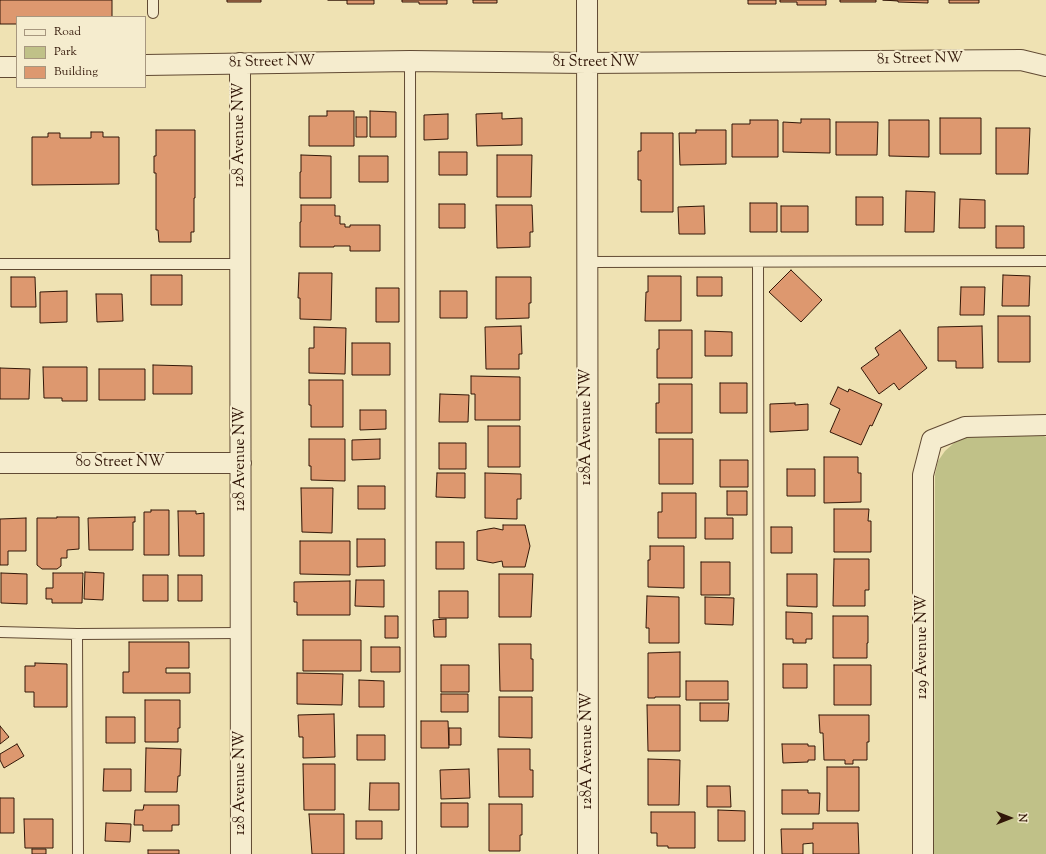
<!DOCTYPE html>
<html>
<head>
<meta charset="utf-8">
<style>
  body { margin:0 }
  #map { position:relative; width:1046px; height:854px; overflow:hidden; background:#efe2b3; font-family:"Sorts Mill Goudy",serif }
  canvas { display:block }
  .legend { position:absolute; left:16px; top:16px; width:130px; height:72px; box-sizing:border-box; background:#f5ecce; border:1px solid #a7977f; margin:0; padding:5px 7px; list-style:none; font-size:12px; color:#321708 }
  .legend li { display:flex; align-items:center; gap:8px; height:20px }
  .legend b { width:20px; border:1px solid #a7977f }
  .north { position:absolute; left:990px; top:798px; width:40px; height:40px; -webkit-text-stroke:3px #f5ecce; paint-order:stroke; rotate:90deg; font-size:11px; font-weight:700; line-height:16px; text-align:center; color:#321708 }
  .north::after { content:''; display:block; margin:auto; width:14px; height:18px; background:#321708; clip-path:polygon(50% 0,100% 100%,50% 72%,0 100%) }
</style>
</head>
<body>
<div id="map">
<canvas width="1046" height="854"></canvas>
<ul class="legend">
<li><b style="height:5px;background:#f5ecce"></b>Road</li>
<li><b style="height:11px;background:#c0c188"></b>Park</li>
<li><b style="height:11px;background:#dd986f"></b>Building</li>
</ul>
<div class="north">N</div>
</div>
<script>
const c = document.querySelector('canvas').getContext('2d');
c.lineJoin = 'round';
function paint(path, color) {
  c.fillStyle = color;
  c.fill(path, 'evenodd');
}
function poly(rows) {
  const path = new Path2D();
  for (const r of rows) {
    path.moveTo(r[0], r[1]);
    for (let i = 2; i < r.length; i += 2) path.lineTo(r[i], r[i + 1]);
  }
  return path;
}
function strokePath(path, color, width, dash) {
  c.strokeStyle = color;
  c.lineWidth = width;
  c.lineCap = dash ? 'butt' : 'round';
  c.setLineDash(dash || []);
  c.stroke(path);
}
function label(font, color, halo, rows, align = 'center') {
  c.font = font + ' "Sorts Mill Goudy",serif';
  c.lineWidth = 4;
  c.setLineDash([]);
  c.textBaseline = 'middle';
  c.strokeStyle = halo;
  c.fillStyle = color;
  for (const [text, x, y, turn = 0] of rows) {
    c.save();
    c.translate(x, y);
    c.rotate((+turn || 0) * Math.PI / 180);
    c.textAlign = isNaN(turn) ? turn : align;
    if (halo) c.strokeText(text, 0, 0);
    c.fillText(text, 0, 0);
    c.restore();
  }
}
paint(poly([
  [968,436,1044,436,1046,437,1046,854,934,854,935,475,938,461,945,451,954,443]
]), '#c0c188');
const building = poly([
  [0,0,112,0,112,17,17,17,17,24,0,24,0,0],
  [227,0,261,0,261,2,227,2,227,0],
  [328,0,374,0,374,4,347,4,347,0,328,0],
  [402,0,447,0,447,4,419,4,419,2,402,2,402,0],
  [473,0,497,0,497,3,473,3,473,0],
  [748,0,776,0,776,4,748,4,748,0],
  [780,0,826,0,826,5,797,5,797,2,780,2,780,0],
  [840,0,876,0,876,2,840,2,840,0],
  [883,0,928,0,928,3,898,2,898,1,883,0],
  [949,0,979,0,979,3,949,3,949,0],
  [327,111,354,111,354,146,309,146,309,116,327,116,327,111],
  [370,111,396,112,396,137,370,137,370,111],
  [502,113,502,119,522,118,522,145,477,146,476,114,502,113],
  [448,114,448,139,424,140,424,115,448,114],
  [356,117,367,117,367,137,356,137,356,117],
  [940,118,981,118,981,154,940,154,940,118],
  [801,119,830,119,830,153,783,152,783,122,801,123,801,119],
  [750,120,778,120,778,157,732,157,732,124,750,124,750,120],
  [889,120,929,120,929,157,889,156,889,120],
  [836,122,878,122,877,155,836,155,836,122],
  [996,128,1030,128,1028,174,996,174,996,128],
  [156,130,195,130,195,198,194,198,194,232,191,232,191,242,159,242,158,230,156,230,156,173,154,173,154,156,156,156,156,130],
  [696,130,726,130,726,164,680,165,679,133,696,133,696,130],
  [91,132,103,132,103,137,119,137,119,184,32,185,32,137,48,137,48,133,60,133,60,138,91,138,91,132],
  [641,133,673,133,673,212,641,212,641,180,638,180,638,151,641,151,641,133],
  [439,152,467,152,467,175,439,175,439,152],
  [301,155,331,156,331,198,300,198,300,172,301,172,301,155],
  [497,155,532,155,531,197,497,197,497,155],
  [359,156,388,156,388,182,359,182,359,156],
  [906,191,935,192,934,232,905,232,906,191],
  [856,197,883,197,883,225,856,225,856,197],
  [960,199,985,200,985,228,959,228,960,199],
  [750,203,777,203,777,232,750,232,750,203],
  [439,204,465,204,465,228,439,228,439,204],
  [301,205,335,205,335,216,340,216,340,224,345,224,345,227,350,227,350,225,380,225,380,251,350,251,350,246,334,246,334,247,300,247,300,222,301,222,301,205],
  [496,205,532,205,533,232,530,232,530,247,497,248,496,205],
  [704,206,705,234,679,234,678,207,704,206],
  [781,206,808,206,808,232,781,232,781,206],
  [996,226,1024,226,1024,248,996,248,996,226],
  [791,270,822,300,801,322,769,292,791,270],
  [299,273,332,273,331,320,300,319,300,298,298,298,299,273],
  [151,275,182,275,182,305,151,305,151,275],
  [1003,275,1030,276,1029,306,1002,306,1003,275],
  [648,276,681,276,681,321,645,321,646,292,648,292,648,276],
  [11,277,35,277,36,307,11,307,11,277],
  [496,277,531,277,531,303,529,303,529,318,496,319,496,277],
  [697,277,722,277,722,296,697,296,697,277],
  [961,287,985,287,984,315,960,315,961,287],
  [376,288,399,288,399,322,376,322,376,288],
  [67,291,67,322,40,323,40,292,67,291],
  [440,291,467,291,467,318,440,318,440,291],
  [96,294,122,294,123,321,97,322,96,294],
  [998,316,1030,316,1030,362,998,362,998,316],
  [521,326,522,354,519,354,519,369,486,369,485,327,521,326],
  [982,326,983,368,956,368,956,361,938,361,938,327,982,326],
  [314,327,346,328,345,374,309,373,309,348,314,348,314,327],
  [659,330,692,330,692,378,657,378,657,349,659,349,659,330],
  [900,330,927,368,899,390,894,383,879,394,861,368,879,355,875,348,900,330],
  [705,331,732,332,732,356,705,356,705,331],
  [352,343,390,343,390,375,352,375,352,343],
  [153,365,192,366,192,394,153,394,153,365],
  [43,367,87,367,87,401,62,401,62,398,44,398,43,367],
  [0,368,30,369,29,399,0,399,0,368],
  [99,369,145,369,145,400,99,400,99,369],
  [471,376,520,377,520,420,475,420,475,394,471,394,471,376],
  [309,380,343,380,343,427,311,427,311,405,309,405,309,380],
  [720,383,747,383,747,413,720,413,720,383],
  [659,384,692,384,692,433,656,433,656,403,659,403,659,384],
  [838,387,848,392,849,389,882,404,872,426,870,425,861,445,830,432,840,409,830,404,838,387],
  [440,394,469,395,468,422,439,422,440,394],
  [795,403,795,405,808,404,808,430,770,432,770,404,795,403],
  [360,410,386,410,386,429,360,430,360,410],
  [488,426,520,426,520,467,488,467,488,426],
  [309,439,345,439,345,481,311,480,311,466,309,466,309,439],
  [380,439,380,459,352,460,352,440,380,439],
  [659,439,693,439,693,484,659,484,659,439],
  [439,443,466,443,466,469,439,469,439,443],
  [824,457,858,457,858,473,861,473,861,502,824,503,824,457],
  [720,460,748,460,748,487,720,487,720,460],
  [787,469,815,469,815,496,787,496,787,469],
  [437,473,465,473,465,498,436,497,437,473],
  [485,473,521,474,521,499,517,499,517,519,485,518,485,473],
  [358,486,385,486,385,509,358,509,358,486],
  [301,488,333,488,332,533,302,532,301,488],
  [727,491,747,491,747,515,727,515,727,491],
  [662,493,696,493,696,538,658,538,658,512,662,512,662,493],
  [834,509,869,509,868,521,871,521,871,552,834,552,834,509],
  [151,510,169,510,169,555,144,555,144,512,151,512,151,510],
  [178,511,196,511,196,514,204,513,204,556,179,556,178,511],
  [57,517,79,517,79,549,67,550,67,558,61,558,61,566,57,569,42,569,37,565,37,518,57,518,57,517],
  [135,517,135,522,133,522,133,550,89,550,88,518,135,517],
  [26,518,26,551,8,551,8,565,0,565,0,519,26,518],
  [705,518,733,518,733,539,705,539,705,518],
  [503,525,525,525,530,546,525,567,503,567,502,561,493,563,477,560,477,531,494,528,503,530,503,525],
  [771,527,792,527,792,553,771,553,771,527],
  [357,539,385,539,385,566,357,567,357,539],
  [300,541,350,541,350,575,300,574,300,541],
  [436,542,464,542,464,569,436,569,436,542],
  [650,546,684,546,684,588,648,587,648,560,650,560,650,546],
  [834,559,869,559,869,590,865,590,865,606,833,606,834,559],
  [701,562,730,562,730,595,701,595,701,562],
  [85,572,104,573,103,600,84,599,85,572],
  [1,573,27,574,27,604,1,603,1,573],
  [53,573,83,573,82,603,52,603,52,599,46,599,46,588,53,588,53,573],
  [499,574,533,574,531,617,499,617,499,574],
  [787,574,817,574,817,607,787,606,787,574],
  [143,575,168,575,168,601,143,601,143,575],
  [178,575,202,575,202,601,178,601,178,575],
  [356,580,384,580,384,607,355,606,356,580],
  [350,581,350,615,297,615,297,602,294,602,294,582,350,581],
  [439,591,468,591,468,618,439,618,439,591],
  [647,596,679,597,679,643,649,643,649,628,646,628,647,596],
  [705,597,734,598,733,625,705,624,705,597],
  [786,612,812,613,812,639,806,639,806,643,793,643,793,639,786,639,786,612],
  [385,616,398,616,398,638,385,638,385,616],
  [833,616,868,616,868,643,867,643,867,658,833,658,833,616],
  [446,619,446,637,434,637,433,620,446,619],
  [303,640,361,640,361,671,303,671,303,640],
  [129,642,189,642,189,668,166,668,166,673,190,673,190,693,123,693,123,672,129,672,129,642],
  [499,644,531,644,531,659,533,659,533,691,500,691,499,644],
  [371,647,400,647,400,672,371,672,371,647],
  [680,652,680,697,655,697,655,698,648,698,648,653,680,652],
  [35,663,67,664,67,707,34,707,34,692,25,692,25,666,35,666,35,663],
  [783,664,807,664,807,688,783,688,783,664],
  [441,665,469,665,469,692,441,692,441,665],
  [834,665,871,665,871,705,834,705,834,665],
  [297,673,343,674,342,705,297,704,297,673],
  [359,680,384,681,384,707,359,707,359,680],
  [686,681,728,681,728,700,686,700,686,681],
  [441,694,468,694,468,712,441,712,441,694],
  [499,697,532,697,532,738,499,737,499,697],
  [145,700,180,700,180,728,178,728,178,742,145,742,145,700],
  [700,703,729,703,728,721,700,721,700,703],
  [647,705,680,705,680,751,648,751,647,705],
  [334,714,335,757,303,758,303,737,299,737,298,715,334,714],
  [819,715,869,715,869,742,867,742,867,760,853,760,853,764,845,764,845,760,824,760,823,733,820,733,819,715],
  [106,717,135,717,135,743,106,743,106,717],
  [421,721,448,721,449,748,421,748,421,721],
  [0,726,9,737,0,744,0,726],
  [449,728,461,728,461,745,449,745,449,728],
  [357,735,385,735,385,760,357,760,357,735],
  [17,744,24,756,4,768,0,760,0,754,17,744],
  [782,744,808,744,808,746,815,746,815,760,808,760,808,762,783,763,782,744],
  [146,748,181,749,180,776,178,776,177,792,145,792,146,748],
  [498,749,530,749,530,770,533,770,533,797,499,797,498,749],
  [648,759,680,760,679,805,648,805,648,759],
  [303,764,335,764,335,810,304,810,303,764],
  [827,767,859,767,859,811,827,811,827,767],
  [104,769,131,769,131,791,103,791,104,769],
  [469,769,470,798,441,799,440,770,469,769],
  [370,783,399,783,399,810,369,810,370,783],
  [707,786,730,786,731,807,707,807,707,786],
  [782,790,808,790,808,793,820,793,819,814,782,814,782,790],
  [0,798,14,798,14,833,0,833,0,798],
  [441,803,468,803,468,827,441,827,441,803],
  [489,804,522,804,522,835,520,835,520,851,489,851,489,804],
  [144,805,179,805,179,825,172,825,172,831,143,831,143,825,134,825,135,810,143,810,144,805],
  [718,810,745,811,745,841,718,841,718,810],
  [651,812,695,812,695,848,668,848,668,846,657,846,657,833,651,833,651,812],
  [309,814,344,814,344,854,312,854,309,814],
  [24,819,53,819,53,848,25,848,24,819],
  [356,821,382,821,382,839,356,839,356,821],
  [106,823,131,824,130,842,105,841,106,823],
  [813,823,858,823,859,854,813,854,813,843,803,844,803,854,782,854,781,829,813,829,813,823],
  [32,849,46,849,46,854,32,854,32,849],
  [148,850,179,850,179,854,148,854,148,850]
]);
paint(building, '#dd986f');
strokePath(building, '#321708', 1);
const service = poly([
  [153,13,153,0],
  [410,61,411,854],
  [587,262,1046,261],
  [758,262,759,854],
  [0,264,241,264],
  [0,632,77,634,78,854],
  [77,634,241,633]
]);
const minor = poly([
  [587,0,588,854],
  [240,63,241,854],
  [145,65,410,61,587,63,1021,60,1046,66],
  [0,67,17,67],
  [0,463,241,463],
  [923,854,923,475,932,440,965,427,1046,425]
]);
strokePath(service, '#614a33', 12);
strokePath(minor, '#614a33', 22);
strokePath(service, '#f5ecce', 10);
strokePath(minor, '#f5ecce', 20);
label('15px', '#321708', '#f5ecce', [
  ["81 Street NW",920,60,-1],
  ["81 Street NW",272,63,-1],
  ["81 Street NW",596,63],
  ["128 Avenue NW",240,135,-90],
  ["128A Avenue NW",587,427,-90],
  ["128 Avenue NW",241,459,-90],
  ["80 Street NW",120,463],
  ["129 Avenue NW",923,647,-90],
  ["128A Avenue NW",588,751,-90],
  ["128 Avenue NW",241,783,-90]
]);
</script>
</body>
</html>
